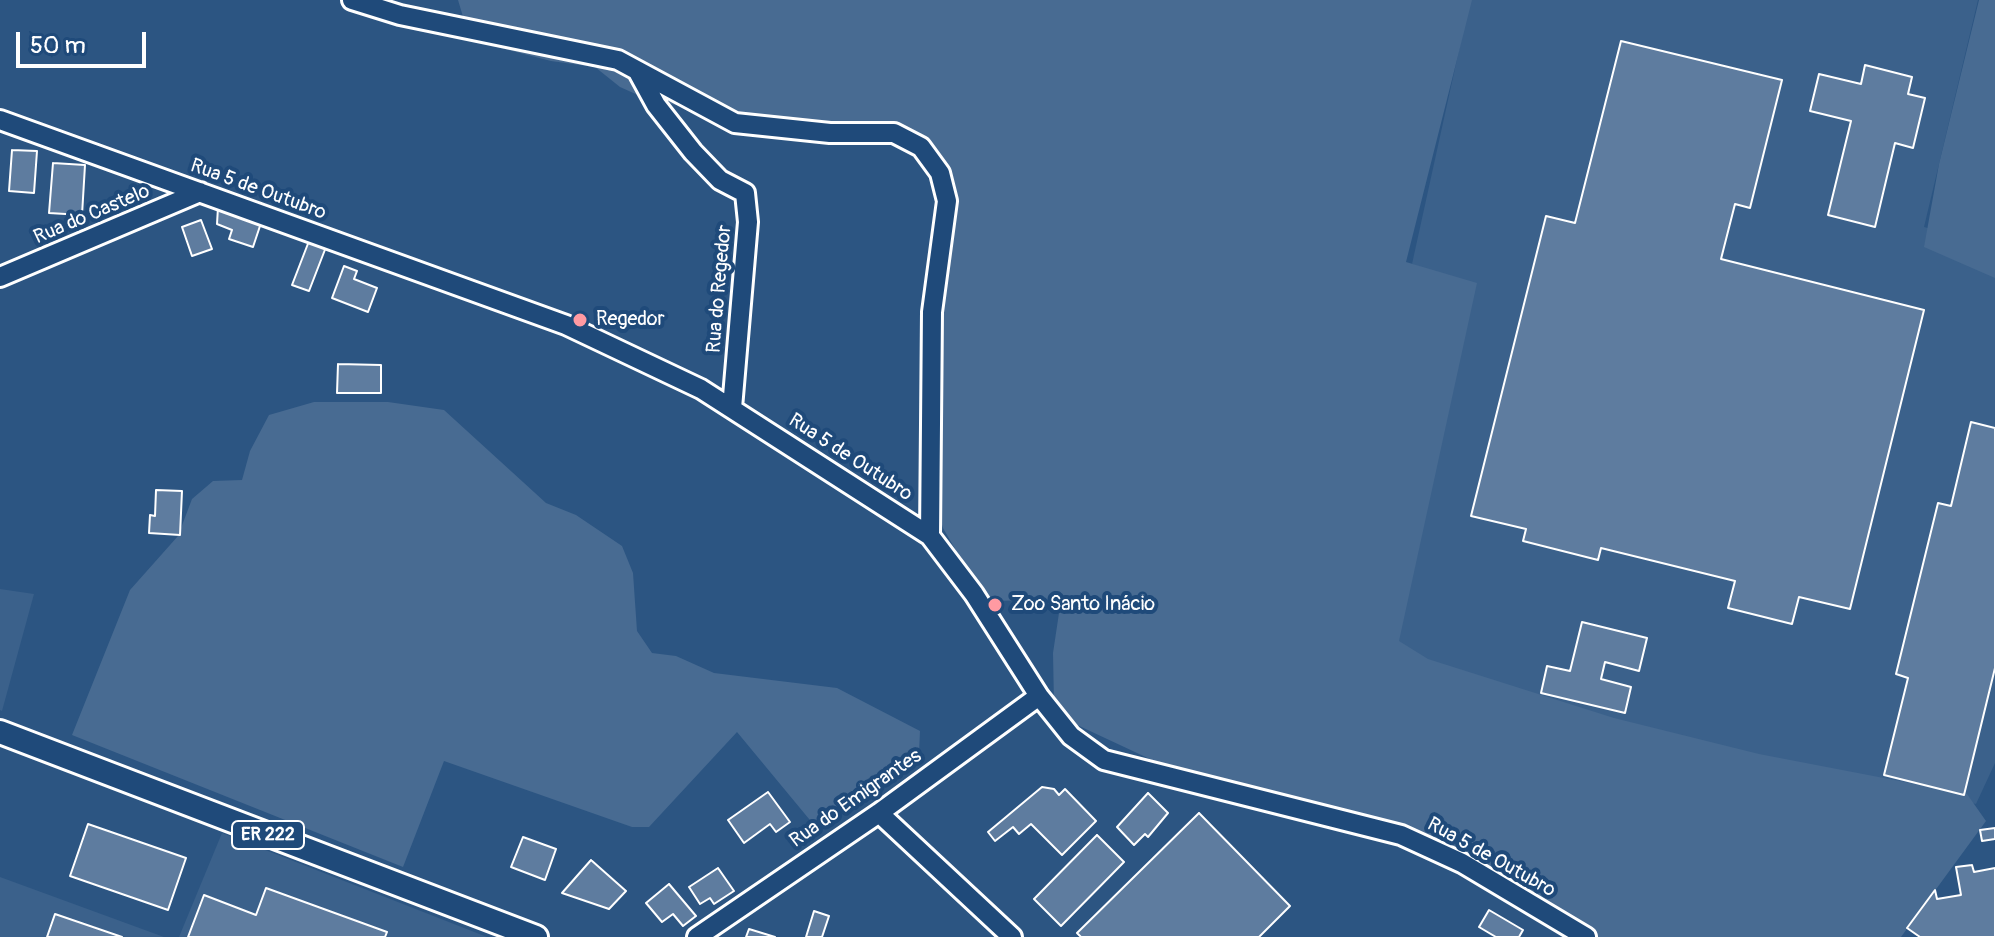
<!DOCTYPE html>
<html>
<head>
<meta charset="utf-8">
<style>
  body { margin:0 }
  #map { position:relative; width:1995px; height:937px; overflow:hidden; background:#2c5582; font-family:Pangolin,sans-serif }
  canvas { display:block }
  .scale { position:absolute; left:16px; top:32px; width:130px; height:36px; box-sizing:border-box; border:4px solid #fff; border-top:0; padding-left:10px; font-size:24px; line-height:28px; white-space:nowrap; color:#fff; -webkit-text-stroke:6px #1f4a7a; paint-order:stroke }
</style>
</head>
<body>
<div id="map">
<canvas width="1995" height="937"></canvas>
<div class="scale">50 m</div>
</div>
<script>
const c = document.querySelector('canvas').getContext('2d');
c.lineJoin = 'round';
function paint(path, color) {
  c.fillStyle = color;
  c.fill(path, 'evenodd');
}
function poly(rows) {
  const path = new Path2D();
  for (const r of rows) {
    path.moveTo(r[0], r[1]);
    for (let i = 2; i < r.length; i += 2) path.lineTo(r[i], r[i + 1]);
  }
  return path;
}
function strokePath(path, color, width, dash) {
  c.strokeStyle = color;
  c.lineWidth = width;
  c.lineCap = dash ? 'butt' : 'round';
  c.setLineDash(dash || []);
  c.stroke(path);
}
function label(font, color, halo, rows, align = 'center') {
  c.font = font + ' Pangolin,sans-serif';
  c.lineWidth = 8;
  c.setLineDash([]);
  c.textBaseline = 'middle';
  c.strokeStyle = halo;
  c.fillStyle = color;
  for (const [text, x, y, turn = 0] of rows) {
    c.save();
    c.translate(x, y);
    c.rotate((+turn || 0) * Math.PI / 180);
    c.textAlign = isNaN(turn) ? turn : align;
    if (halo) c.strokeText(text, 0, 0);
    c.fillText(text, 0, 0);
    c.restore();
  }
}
paint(poly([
  [1470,0,1978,0,1924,227,1995,246,1995,763,1976,804,1702,742,1358,718,1468,284,1412,264],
  [0,589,34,594,2,711,0,710],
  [222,833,487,937,179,937],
  [0,877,164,937,0,937]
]), '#3b618b');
paint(poly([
  [458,0,1472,0,1406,262,1477,283,1399,641,1428,659,1614,718,1759,754,1967,794,1986,821,1901,937,1569,937,1424,849,1315,802,1167,767,1075,724,1054,704,1053,653,1059,613,1044,600,985,601,943,528,925,469,939,205,933,169,902,139,753,119,649,100,620,87,595,67,551,61,470,40],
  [1979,0,1995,0,1995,278,1924,247,1939,164],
  [314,402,388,402,444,410,546,503,576,515,622,546,633,573,637,631,652,653,676,656,714,673,837,688,920,731,919,753,814,825,737,732,649,827,632,827,444,761,403,867,72,735,130,590,178,536,192,499,213,481,242,480,250,451,269,415]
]), '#486b92');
const building = poly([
  [1621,41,1782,80,1750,208,1735,204,1721,259,1924,310,1850,609,1799,597,1792,624,1728,608,1735,581,1601,548,1598,560,1523,541,1526,529,1471,516,1546,216,1575,223,1621,41],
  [1865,65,1912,77,1908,94,1925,98,1913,148,1895,143,1875,227,1828,215,1851,121,1810,111,1819,74,1861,84,1865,65],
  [12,150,37,151,34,193,9,191,12,150],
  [53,163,85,165,82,215,49,213,53,163],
  [218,207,261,223,253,247,229,239,232,230,217,224,218,207],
  [201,220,212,249,192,256,182,227,201,220],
  [309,241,326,247,309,291,292,285,309,241],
  [344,266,357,271,354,279,377,288,368,312,332,298,344,266],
  [338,364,381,365,381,393,337,393,338,364],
  [1971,422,1995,428,1995,668,1964,795,1884,775,1908,678,1896,674,1938,503,1951,506,1971,422],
  [156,490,182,491,180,535,149,533,150,515,155,516,156,490],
  [1582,622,1647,638,1639,671,1605,662,1601,679,1631,687,1625,713,1541,693,1547,666,1570,671,1582,622],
  [1042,787,1054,789,1059,795,1065,789,1096,821,1062,855,1031,824,1019,834,1013,827,995,841,988,832,1042,787],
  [768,792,790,822,776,832,770,824,744,843,728,820,768,792],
  [1148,793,1168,813,1148,837,1145,834,1134,845,1117,827,1148,793],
  [1199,813,1290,906,1259,937,1081,937,1077,933,1199,813],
  [88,824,186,858,168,910,70,876,88,824],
  [1995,828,1995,839,1982,841,1980,830,1995,828],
  [1097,835,1124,862,1061,926,1034,899,1097,835],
  [523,837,556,849,545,880,511,867,523,837],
  [591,860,626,891,609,909,562,893,591,860],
  [1972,865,1974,872,1995,868,1995,937,1920,937,1907,928,1935,890,1937,899,1961,895,1956,867,1972,865],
  [718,868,734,891,714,904,710,898,700,904,689,887,718,868],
  [669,884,696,916,683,926,673,914,662,922,646,903,669,884],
  [266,888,387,932,385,937,188,937,204,895,256,915,266,888],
  [1489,910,1523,930,1519,937,1496,937,1479,927,1489,910],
  [814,911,829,916,822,937,806,937,814,911],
  [55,914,122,937,47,937,55,914],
  [749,929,775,937,746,937,749,929]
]);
paint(building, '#5e7c9f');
strokePath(building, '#fff', 2);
const minor = poly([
  [352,0,400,15,618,60,735,123,830,133,894,133,921,147,940,173,947,201,932,312,930,536],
  [638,72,656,105,693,152,720,180,745,193,748,222,732,408],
  [0,120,566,325,701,389,930,536,974,594,1039,696,1071,736,1104,760,1401,835,1462,863,1586,937],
  [0,277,200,192],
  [879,813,1012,937],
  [697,937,879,813,1039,696]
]);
const major = poly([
  [0,732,536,937]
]);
strokePath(minor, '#fff', 24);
strokePath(major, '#fff', 28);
strokePath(minor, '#1f4a7a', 18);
strokePath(major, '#1f4a7a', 22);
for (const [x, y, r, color] of [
  [580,320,8,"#ff9aa2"],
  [995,605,8,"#ff9aa2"]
]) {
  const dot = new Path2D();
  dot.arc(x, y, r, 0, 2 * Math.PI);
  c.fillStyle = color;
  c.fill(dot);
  strokePath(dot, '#1f4a7a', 3);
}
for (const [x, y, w] of [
  [268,835,72]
]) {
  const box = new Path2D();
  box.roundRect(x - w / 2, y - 14, w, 28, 6);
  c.fillStyle = '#1f4a7a';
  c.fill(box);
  strokePath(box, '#fff', 2);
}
label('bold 18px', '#fff', null, [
  ["ER 222",268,835]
]);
label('20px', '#fff', '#1f4a7a', [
  ["Rua 5 de Outubro",258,190,20],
  ["Rua do Castelo",92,215,-23],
  ["Rua do Regedor",720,289,-85],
  ["Rua 5 de Outubro",850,458,33],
  ["Rua do Emigrantes",856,799,-35],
  ["Rua 5 de Outubro",1491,858,29]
]);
label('20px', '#fff', '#1f4a7a', [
  ["Regedor",596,320],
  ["Zoo Santo Inácio",1011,605]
], 'left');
</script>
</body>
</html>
